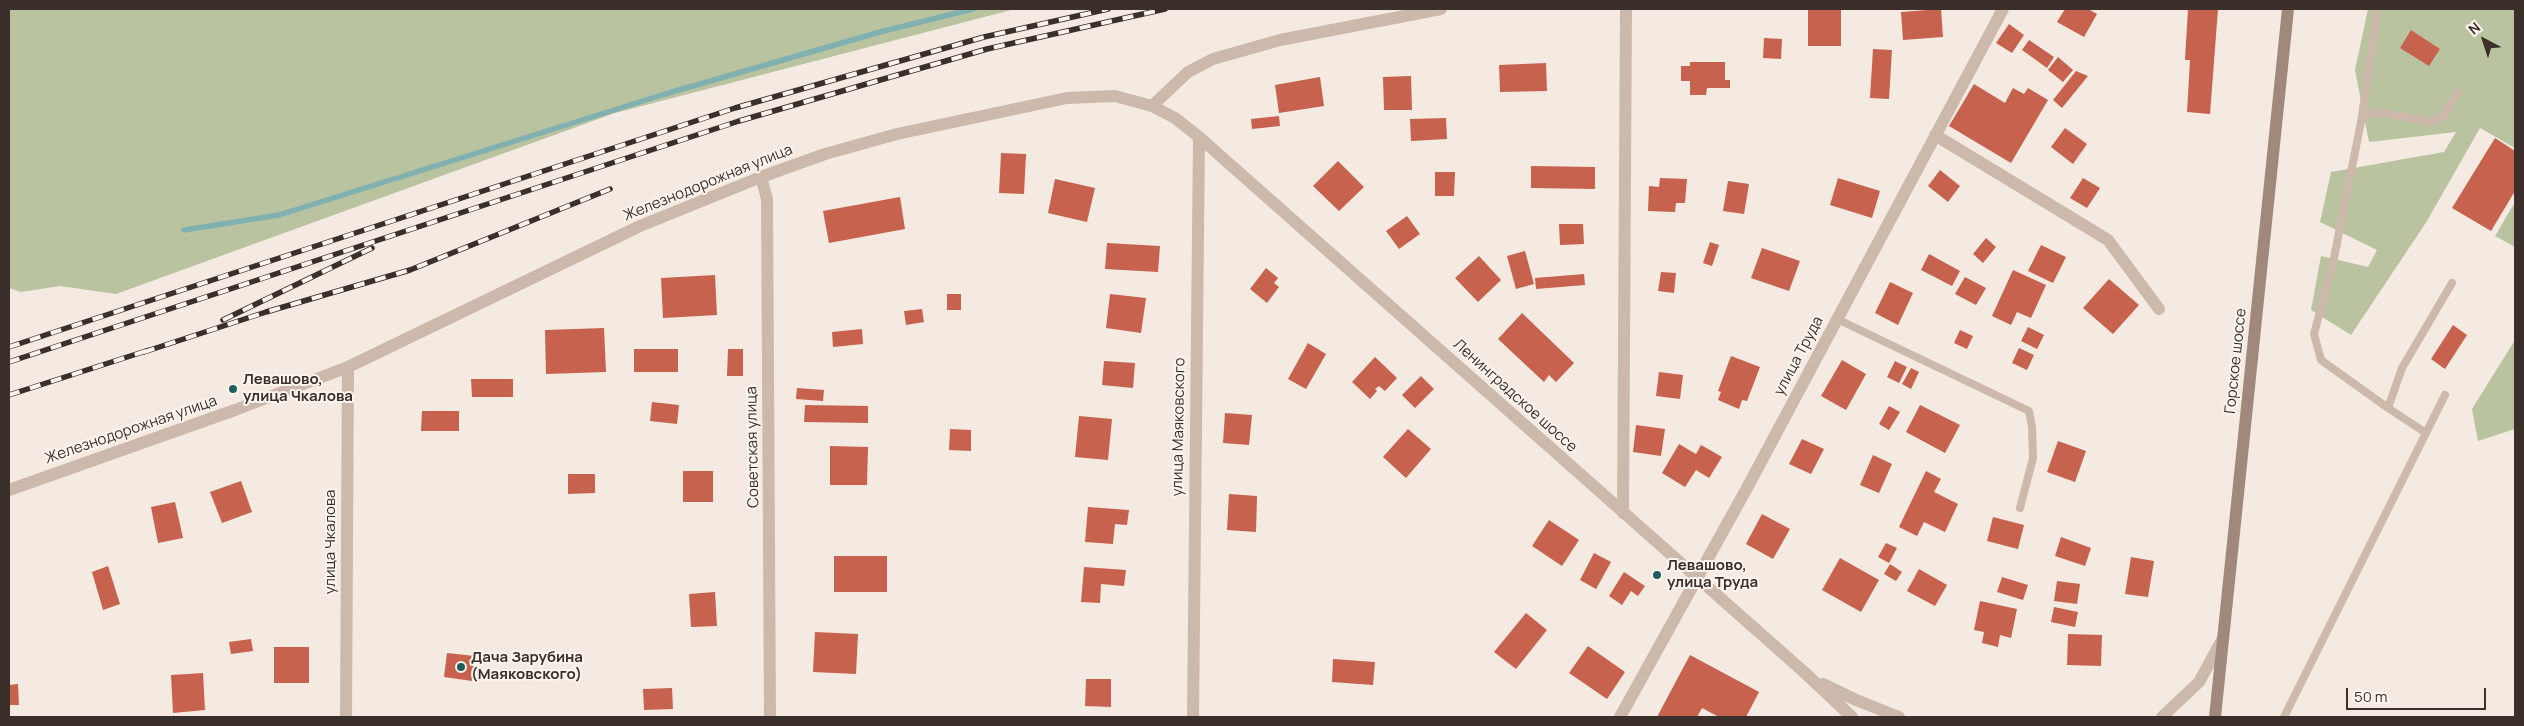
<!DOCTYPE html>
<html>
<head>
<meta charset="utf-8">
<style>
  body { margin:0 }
  #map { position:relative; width:2524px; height:726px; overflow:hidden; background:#f4eae1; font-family:Manrope,sans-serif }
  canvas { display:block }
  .frame { position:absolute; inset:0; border:10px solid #3b2f2b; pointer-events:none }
  .north { position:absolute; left:2459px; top:15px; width:50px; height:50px; -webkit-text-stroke:4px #fbf4ee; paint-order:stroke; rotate:320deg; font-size:14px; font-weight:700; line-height:20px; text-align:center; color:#3b2f2b }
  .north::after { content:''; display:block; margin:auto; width:18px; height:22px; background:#3b2f2b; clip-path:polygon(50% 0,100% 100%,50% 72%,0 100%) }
  .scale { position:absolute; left:2346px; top:688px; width:140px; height:22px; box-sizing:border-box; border:2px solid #3b2f2b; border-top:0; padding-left:6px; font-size:15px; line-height:18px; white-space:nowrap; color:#3b2f2b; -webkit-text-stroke:4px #fbf4ee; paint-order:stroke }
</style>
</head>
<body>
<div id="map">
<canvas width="2524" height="726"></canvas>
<div class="frame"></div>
<div class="north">N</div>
<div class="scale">50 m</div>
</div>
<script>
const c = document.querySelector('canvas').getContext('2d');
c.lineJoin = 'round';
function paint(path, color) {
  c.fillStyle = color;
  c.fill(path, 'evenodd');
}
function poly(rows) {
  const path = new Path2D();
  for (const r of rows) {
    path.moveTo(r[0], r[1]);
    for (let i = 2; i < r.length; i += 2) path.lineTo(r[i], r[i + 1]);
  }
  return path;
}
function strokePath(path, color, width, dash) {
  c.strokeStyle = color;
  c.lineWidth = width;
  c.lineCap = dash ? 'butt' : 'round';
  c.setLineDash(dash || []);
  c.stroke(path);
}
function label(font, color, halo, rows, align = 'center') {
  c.font = font + ' Manrope,sans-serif';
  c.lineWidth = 4;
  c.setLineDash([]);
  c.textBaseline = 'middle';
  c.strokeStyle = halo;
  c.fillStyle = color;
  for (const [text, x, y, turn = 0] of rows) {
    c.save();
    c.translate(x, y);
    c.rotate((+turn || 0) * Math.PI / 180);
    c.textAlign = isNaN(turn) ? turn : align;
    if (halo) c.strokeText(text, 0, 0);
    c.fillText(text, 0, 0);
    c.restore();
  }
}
paint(poly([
  [9,9,1015,9,615,113,116,294,60,286,21,292,9,288],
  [2368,9,2515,9,2515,148,2480,128,2427,221,2351,335,2311,310,2321,256,2368,267,2377,250,2320,222,2331,172,2444,152,2456,132,2369,142,2355,70],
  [2515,202,2515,247,2495,236],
  [2515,340,2515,429,2478,441,2472,409]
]), '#bac3a0');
strokePath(poly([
  [184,230,279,215,665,94,880,32,973,9]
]), '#80b1b0', 5.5);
paint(poly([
  [1941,9,1943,37,1903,40,1901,12],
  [2065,9,2088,9,2097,14,2084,37,2057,22],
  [2188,9,2218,9,2210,114,2187,112,2190,60,2185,60],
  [1808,10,1841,10,1841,46,1808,46],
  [2009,24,2024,35,2012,53,1996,43],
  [2411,30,2440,49,2429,66,2400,48],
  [1764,38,1782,39,1781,59,1763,58],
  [2029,40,2054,57,2047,68,2022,50],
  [1873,49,1892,50,1889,99,1870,98],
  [2058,57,2073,70,2063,82,2048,70],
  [1690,62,1725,62,1725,80,1730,80,1730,88,1707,88,1706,95,1690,95,1690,81,1681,81,1681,66,1690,66],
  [1546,63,1547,91,1500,92,1499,65],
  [2076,71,2088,76,2062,108,2053,100],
  [1411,76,1412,110,1384,110,1383,77],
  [1320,77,1324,106,1279,113,1275,85],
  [1974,84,2005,103,2013,88,2024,94,2028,88,2048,100,2011,163,1949,126],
  [1279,116,1280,126,1252,129,1251,119],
  [1446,118,1447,139,1411,141,1410,119],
  [2065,128,2087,144,2073,164,2051,147],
  [2495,138,2515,151,2515,191,2491,231,2452,208],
  [1001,153,1026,154,1024,194,999,193],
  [1338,161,1364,187,1339,211,1313,186],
  [1531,166,1595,167,1595,189,1531,188],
  [1940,170,1960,186,1948,202,1928,186],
  [1435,172,1455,172,1454,196,1435,196],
  [1660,178,1687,179,1685,203,1676,203,1675,212,1648,211,1649,186,1659,187],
  [1838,178,1880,191,1872,218,1830,205],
  [2083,178,2100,188,2087,208,2070,198],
  [1055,179,1095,188,1087,222,1048,213],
  [1728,181,1749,184,1744,214,1723,211],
  [900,197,905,229,829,243,823,211],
  [1407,216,1420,234,1399,249,1386,231],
  [1559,224,1583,224,1584,244,1560,245],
  [1986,238,1996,247,1983,263,1973,254],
  [1710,242,1719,245,1712,266,1703,263],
  [1107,243,1160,246,1158,272,1105,269],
  [2041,245,2066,257,2053,283,2028,271],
  [1762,248,1800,261,1789,291,1751,278],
  [1525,251,1534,284,1516,289,1507,256],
  [1929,254,1960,271,1952,286,1921,270],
  [1479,256,1501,280,1478,302,1455,278],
  [1266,268,1278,278,1274,283,1279,287,1267,303,1250,289],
  [2013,270,2046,285,2031,318,2017,312,2011,325,1992,316],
  [1661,272,1676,273,1674,293,1658,291],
  [1584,274,1585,285,1536,289,1535,278],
  [715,275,717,315,663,318,661,278],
  [1965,277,1986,288,1976,305,1955,294],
  [2109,279,2139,305,2113,334,2083,308],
  [1890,282,1913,293,1898,325,1875,313],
  [947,294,961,294,961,310,947,310],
  [1110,294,1146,298,1141,333,1106,328],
  [922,309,924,322,906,325,904,311],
  [1522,313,1574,363,1556,382,1549,375,1544,382,1498,339],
  [2453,325,2467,335,2445,369,2431,359],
  [2028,327,2044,335,2037,349,2021,341],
  [604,328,606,372,546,374,545,330],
  [862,329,863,344,833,347,832,332],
  [1960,330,1973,336,1967,349,1954,343],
  [1308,343,1326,354,1306,389,1288,379],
  [2019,348,2034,355,2027,370,2012,363],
  [634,349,678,349,678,372,634,372],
  [728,349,743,349,743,376,727,376],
  [1731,356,1760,367,1747,401,1742,400,1739,409,1718,400,1721,392,1718,391],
  [1375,357,1397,378,1385,391,1379,386,1375,389,1377,391,1370,399,1352,382],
  [1842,360,1866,374,1846,410,1821,396],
  [1104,361,1135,363,1133,388,1102,385],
  [1895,361,1907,367,1899,383,1887,377],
  [1911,368,1919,372,1911,389,1902,384],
  [1659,372,1683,375,1680,399,1656,396],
  [1421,376,1434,389,1415,408,1402,395],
  [471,379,513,379,513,397,472,397],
  [797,388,824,390,823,401,796,399],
  [652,402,679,405,677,424,650,421],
  [805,405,868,406,868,423,804,422],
  [1920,405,1960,425,1945,453,1906,432],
  [1889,406,1900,412,1889,430,1879,424],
  [422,411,459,411,459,431,421,431],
  [1225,413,1252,415,1249,445,1223,443],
  [1079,416,1112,419,1108,460,1075,457],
  [1636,425,1665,429,1661,456,1633,452],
  [950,429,971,430,971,451,949,450],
  [1408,429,1431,449,1406,478,1383,457],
  [1802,439,1824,449,1811,474,1789,464],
  [2058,441,2086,451,2075,482,2047,472],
  [1679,444,1696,454,1701,445,1722,457,1709,478,1696,470,1685,487,1662,473],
  [830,446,868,447,867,485,830,485],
  [1873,455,1892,464,1879,493,1860,485],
  [683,471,713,471,713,502,683,502],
  [1926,471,1941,479,1934,492,1958,504,1945,532,1924,522,1917,536,1899,527],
  [568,474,595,474,595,493,568,494],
  [241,481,252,512,222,523,210,492],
  [1229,494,1257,496,1256,532,1227,530],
  [175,502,183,538,158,543,151,507],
  [1088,507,1129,510,1127,525,1115,524,1113,544,1085,542],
  [1762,514,1790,529,1773,559,1746,544],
  [1993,517,2024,525,2018,549,1987,541],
  [1549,520,1579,540,1562,566,1532,546],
  [2061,537,2091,548,2085,566,2055,556],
  [1886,543,1897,548,1889,563,1878,557],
  [1594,553,1611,562,1596,589,1580,580],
  [834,556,887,556,887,592,834,592],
  [2131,557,2154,561,2148,597,2125,594],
  [1840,558,1879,580,1861,612,1822,590],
  [1890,564,1902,572,1896,581,1884,574],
  [108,566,120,604,103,610,92,572],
  [1084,567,1126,570,1124,586,1101,584,1100,603,1081,602],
  [1919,569,1947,585,1935,606,1907,591],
  [1624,572,1645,586,1638,596,1631,591,1622,605,1609,596],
  [2002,577,2028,585,2023,600,1997,592],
  [2057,581,2080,584,2077,604,2054,601],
  [715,592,717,626,691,627,689,594],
  [1980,601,2017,609,2011,638,2000,635,1998,647,1982,643,1984,632,1974,630],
  [2054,607,2078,612,2075,627,2051,622],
  [1526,613,1547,630,1516,669,1494,652],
  [815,632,858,634,856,674,813,672],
  [2068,634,2102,635,2101,666,2067,665],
  [251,639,253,651,231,654,229,642],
  [1588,646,1625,672,1607,699,1569,673],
  [274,647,309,647,309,683,274,683],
  [447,653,475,656,472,681,444,677],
  [1690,655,1759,692,1746,717,1719,717,1702,708,1697,717,1657,717],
  [1333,659,1375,662,1373,685,1332,682],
  [203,673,205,710,173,713,171,675],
  [1086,679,1111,679,1111,707,1085,706],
  [18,684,19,705,9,705,9,685],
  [672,688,673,709,644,710,643,689]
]), '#c6624d');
strokePath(poly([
  [2361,122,2378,9],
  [1837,319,2029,411,2032,427,2033,458,2020,508],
  [2388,408,2321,360,2314,334,2334,258,2361,122,2368,115,2379,112,2431,122,2444,116,2458,92],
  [2426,433,2388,408,2402,368,2452,283],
  [2284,717,2445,395]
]), '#ccb9ac', 8);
strokePath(poly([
  [1152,106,1188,72,1213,59,1280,40,1441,9],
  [1935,135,2108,240,2159,309],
  [761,177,767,199,770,717],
  [1623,513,1626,9],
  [346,717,348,367],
  [1193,717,1199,137],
  [1620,717,1747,488,2003,9]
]), '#ccb9ac', 12);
strokePath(poly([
  [9,490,235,410,348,367,640,226,761,177,825,154,897,134,1067,98,1115,96,1152,106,1175,118,1199,137,1804,672,1852,717],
  [1823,684,1856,700,1899,717],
  [2162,717,2199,682,2223,638]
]), '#ccb9ac', 12);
strokePath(poly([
  [2215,717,2288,9]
]), '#a0887d', 12);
const rail = poly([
  [223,320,372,248],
  [9,347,735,108,984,37,1108,9],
  [144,352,266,312,410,270,610,189],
  [9,362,739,121,987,49,1165,9],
  [9,395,149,350]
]);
strokePath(rail, '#3b2f2b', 5.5);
strokePath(rail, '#fbf4ee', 4, [11]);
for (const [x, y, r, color] of [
  [233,389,5,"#205d5d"],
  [1657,575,5,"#205d5d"],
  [461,667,5,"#205d5d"]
]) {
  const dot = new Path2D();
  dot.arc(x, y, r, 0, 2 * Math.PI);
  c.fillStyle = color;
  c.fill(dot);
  strokePath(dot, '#fbf4ee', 2);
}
label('15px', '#3b2f2b', '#fbf4ee', [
  ["Железнодорожная улица",708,183,-22],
  ["улица Труда",1799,356,-62],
  ["Горское шоссе",2236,361,-84],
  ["Ленинградское шоссе",1515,396,42],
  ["улица Маяковского",1179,427,-89],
  ["Железнодорожная улица",131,430,-19],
  ["Советская улица",753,447,-91],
  ["улица Чкалова",331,542,-90]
]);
label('bold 15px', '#3b2f2b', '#fbf4ee', [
  ["Левашово,",243,380],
  ["улица Чкалова",243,397],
  ["Левашово,",1667,566],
  ["улица Труда",1667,583],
  ["Дача Зарубина",471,658],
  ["(Маяковского)",471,675]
], 'left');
</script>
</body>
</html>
